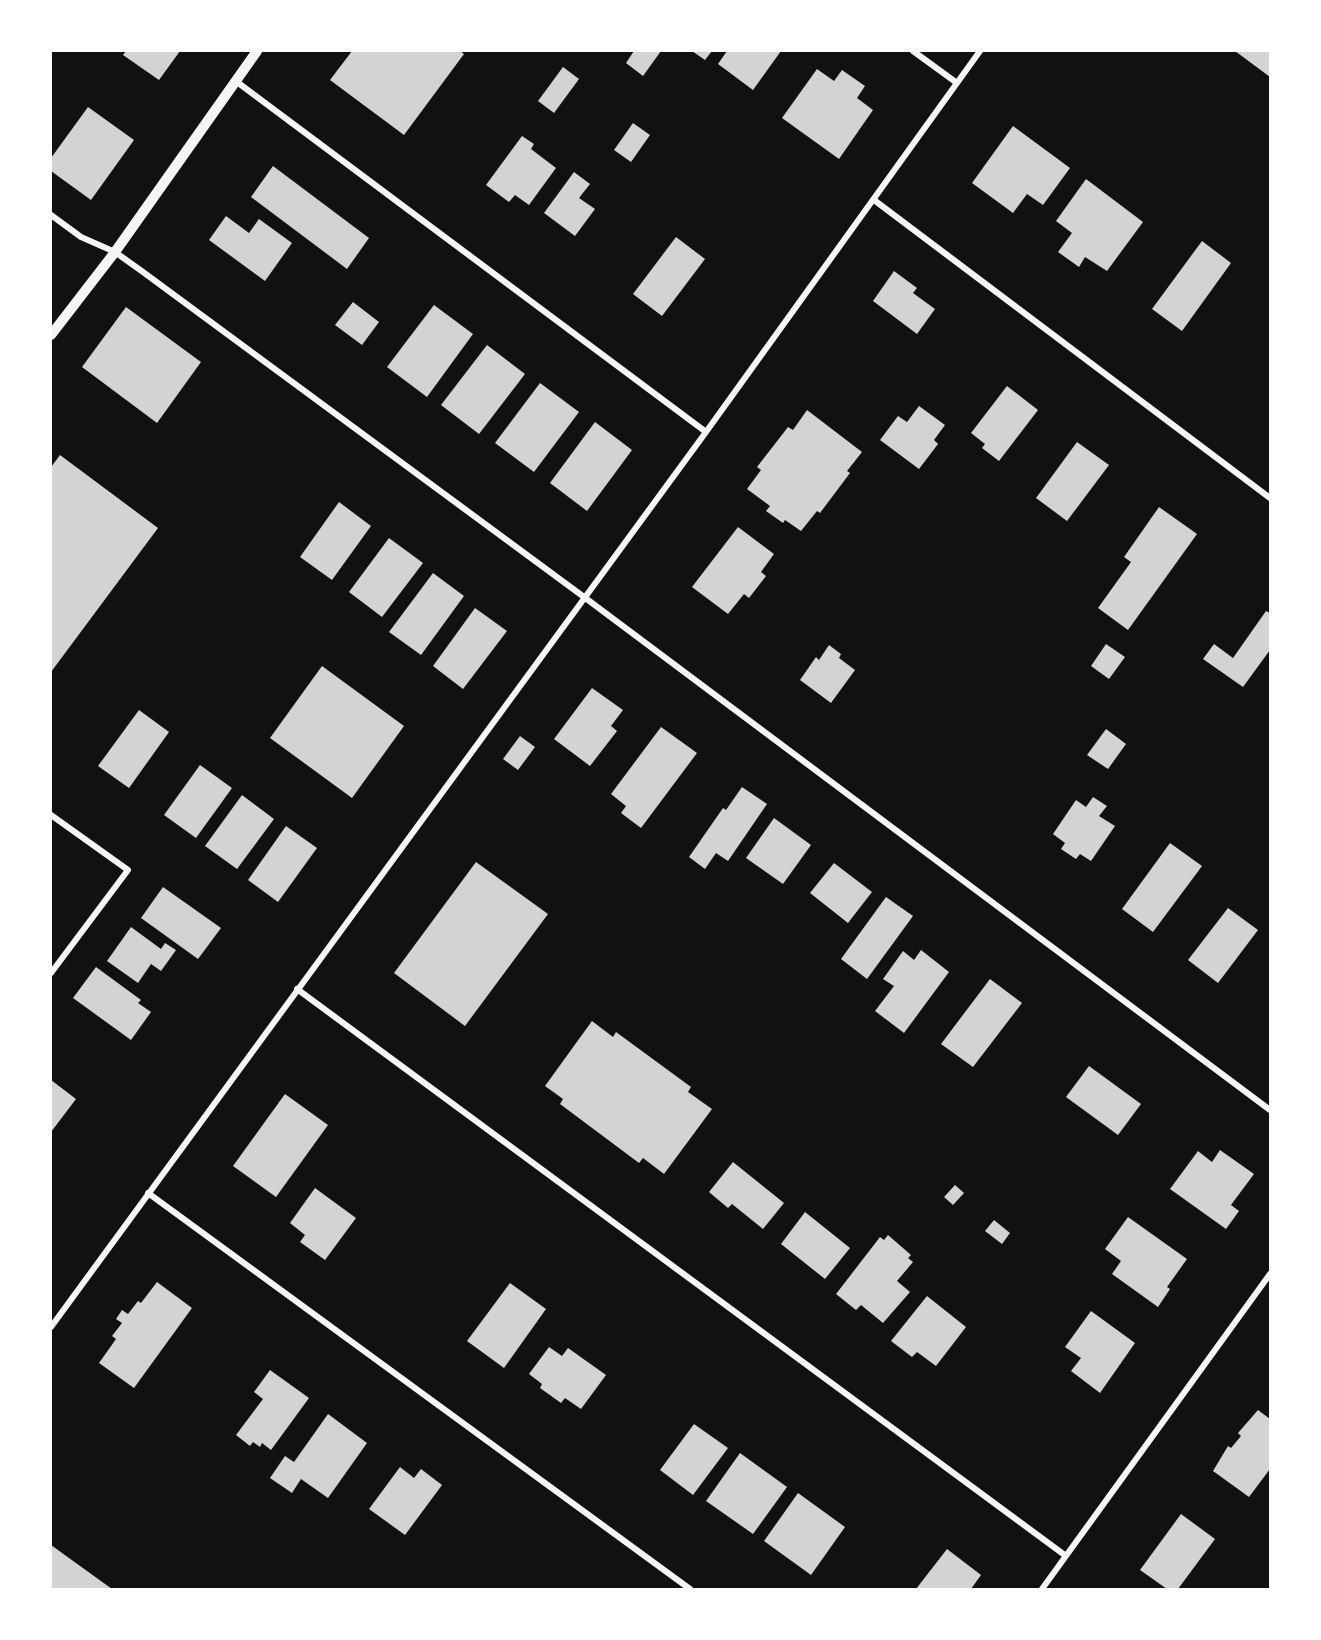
<!DOCTYPE html>
<html>
<head>
<meta charset="utf-8">
<style>
  body { margin:0 }
  #map { position:relative; width:1321px; height:1640px; overflow:hidden; background:#111; font-family:"Varela Round",sans-serif }
  canvas { display:block }
  .frame { position:absolute; inset:0; border:52px solid #fff; pointer-events:none }
</style>
</head>
<body>
<div id="map">
<canvas width="1321" height="1640"></canvas>
<div class="frame"></div>
</div>
<script>
const c = document.querySelector('canvas').getContext('2d');
c.lineJoin = 'round';
function paint(path, color) {
  c.fillStyle = color;
  c.fill(path, 'evenodd');
}
function poly(rows) {
  const path = new Path2D();
  for (const r of rows) {
    path.moveTo(r[0], r[1]);
    for (let i = 2; i < r.length; i += 2) path.lineTo(r[i], r[i + 1]);
  }
  return path;
}
function strokePath(path, color, width, dash) {
  c.strokeStyle = color;
  c.lineWidth = width;
  c.lineCap = dash ? 'butt' : 'round';
  c.setLineDash(dash || []);
  c.stroke(path);
}
paint(poly([
  [126,51,180,51,159,80,123,55],
  [352,51,460,51,464,54,404,135,330,80],
  [634,51,661,51,643,76,626,63],
  [692,51,712,51,705,60],
  [727,51,781,51,753,90,718,64],
  [1235,51,1270,51,1270,77],
  [563,67,579,79,554,113,538,101],
  [817,69,834,81,842,70,865,86,857,98,873,110,839,159,782,118],
  [88,107,134,140,91,200,51,171,51,158],
  [633,123,650,135,631,162,614,150],
  [1013,126,1070,168,1043,205,1027,194,1013,213,972,183],
  [522,136,534,144,531,149,556,168,529,205,515,195,509,202,486,185],
  [273,166,369,238,347,269,251,197],
  [574,172,590,184,579,198,595,209,575,236,544,213],
  [1086,179,1143,222,1107,271,1085,257,1079,267,1058,252,1072,233,1056,221],
  [226,216,249,233,259,219,292,243,265,281,209,240],
  [676,237,705,259,662,316,633,294],
  [1202,241,1231,263,1182,331,1152,309],
  [894,271,917,288,913,293,935,309,917,334,873,301],
  [353,302,379,322,362,345,335,325],
  [434,305,473,334,427,397,387,367],
  [126,307,201,362,157,423,82,367],
  [487,345,525,374,479,434,441,405],
  [540,383,579,412,534,472,495,443],
  [1007,386,1038,410,999,461,982,448,985,444,971,433],
  [919,406,945,425,934,440,938,444,919,469,880,440,898,416,907,422],
  [807,410,862,452,847,471,850,473,820,513,817,511,801,531,785,520,783,523,766,511,770,506,747,489,761,470,757,467,788,427,793,430],
  [595,422,632,450,587,511,550,483],
  [1077,442,1109,465,1067,521,1036,498],
  [60,455,158,528,51,672,51,467],
  [339,502,371,526,332,580,300,557],
  [1159,507,1197,534,1128,630,1098,608,1131,562,1124,557],
  [738,527,774,554,761,572,766,576,749,598,744,594,728,614,692,587],
  [389,538,423,563,382,617,349,592],
  [433,573,464,596,421,655,389,632],
  [475,608,507,631,463,689,433,666],
  [1266,611,1270,613,1270,650,1243,687,1203,659,1214,644,1233,658],
  [1106,644,1125,657,1109,679,1091,666],
  [829,645,841,654,839,658,855,670,831,703,800,680,816,657,819,660],
  [322,666,404,726,352,798,270,738],
  [592,688,623,710,611,726,617,731,590,766,554,739],
  [139,710,169,732,129,788,98,766],
  [661,727,697,753,641,828,621,813,626,806,611,794],
  [1106,729,1126,744,1108,769,1087,755],
  [520,736,535,747,518,770,503,759],
  [200,765,232,788,196,838,164,815],
  [742,787,767,804,728,861,716,853,705,869,689,857,723,808,726,810],
  [242,795,274,819,237,869,205,846],
  [1093,797,1107,806,1099,816,1115,826,1091,861,1080,854,1076,859,1061,849,1065,843,1053,834,1076,800,1086,807],
  [774,818,811,845,783,884,746,858],
  [286,826,317,848,278,902,248,880],
  [1170,843,1202,866,1153,932,1122,909],
  [476,862,548,914,465,1026,394,973],
  [834,863,872,892,848,923,810,893],
  [163,887,221,928,198,959,141,918],
  [886,897,913,916,867,979,841,959],
  [1228,908,1258,930,1218,983,1188,960],
  [131,927,161,949,165,943,176,950,161,971,151,964,138,983,107,961],
  [921,950,949,972,904,1033,875,1011,894,986,883,979,903,951,914,960],
  [96,967,141,1000,138,1003,151,1012,131,1040,73,998],
  [990,979,1022,1003,973,1067,941,1044],
  [592,1021,613,1037,616,1032,691,1087,688,1092,712,1109,664,1174,643,1158,639,1163,560,1104,563,1099,545,1086],
  [1089,1066,1141,1104,1118,1135,1066,1097],
  [51,1080,76,1099,51,1132],
  [285,1094,328,1125,276,1197,233,1166],
  [1220,1150,1254,1174,1231,1205,1239,1211,1226,1229,1170,1189,1198,1151,1212,1162],
  [733,1162,784,1203,763,1229,732,1204,728,1208,709,1192],
  [955,1185,964,1193,953,1205,944,1197],
  [315,1188,356,1218,325,1260,300,1242,305,1235,290,1223],
  [805,1212,850,1248,825,1279,781,1244],
  [1128,1217,1187,1259,1167,1287,1170,1289,1158,1307,1112,1274,1121,1261,1105,1249],
  [994,1220,1010,1233,1002,1244,985,1231],
  [888,1235,911,1255,908,1258,913,1262,897,1281,910,1292,883,1323,861,1305,856,1310,836,1294,880,1237,884,1240],
  [157,1282,192,1308,134,1388,99,1363,116,1339,112,1336,122,1323,116,1319,122,1310,128,1314,138,1301,141,1303],
  [510,1283,546,1309,504,1368,467,1341],
  [927,1296,966,1327,936,1366,917,1352,912,1357,891,1341],
  [1091,1311,1135,1343,1100,1393,1071,1371,1081,1358,1065,1347],
  [549,1347,562,1356,568,1348,606,1375,581,1409,565,1398,561,1403,540,1388,542,1384,529,1374],
  [270,1370,309,1398,271,1450,262,1443,260,1447,253,1442,250,1446,236,1435,263,1399,254,1392],
  [1258,1410,1270,1419,1270,1469,1249,1497,1213,1471,1228,1446,1231,1448,1241,1436,1238,1433],
  [328,1414,367,1443,328,1498,301,1479,292,1493,270,1478,285,1456,294,1462],
  [694,1424,728,1448,693,1495,660,1470],
  [740,1453,787,1487,753,1534,706,1501],
  [400,1467,414,1478,421,1469,442,1485,405,1535,369,1509],
  [798,1493,845,1527,811,1575,764,1541],
  [1181,1514,1215,1539,1178,1589,1167,1589,1140,1570],
  [51,1545,112,1589,51,1589],
  [947,1549,981,1575,971,1589,916,1589]
]), '#d3d3d3');
strokePath(poly([
  [913,51,957,83],
  [237,82,706,432],
  [874,200,1270,498],
  [51,215,81,237,115,252,143,272,584,597,1270,1110],
  [51,815,128,870,51,973],
  [297,989,1066,1556],
  [148,1193,690,1589],
  [51,1327,706,432,980,51],
  [1042,1589,1270,1274]
]), '#f5f5f5', 6);
strokePath(poly([
  [51,335,115,252,257,51]
]), '#f5f5f5', 10);
</script>
</body>
</html>
